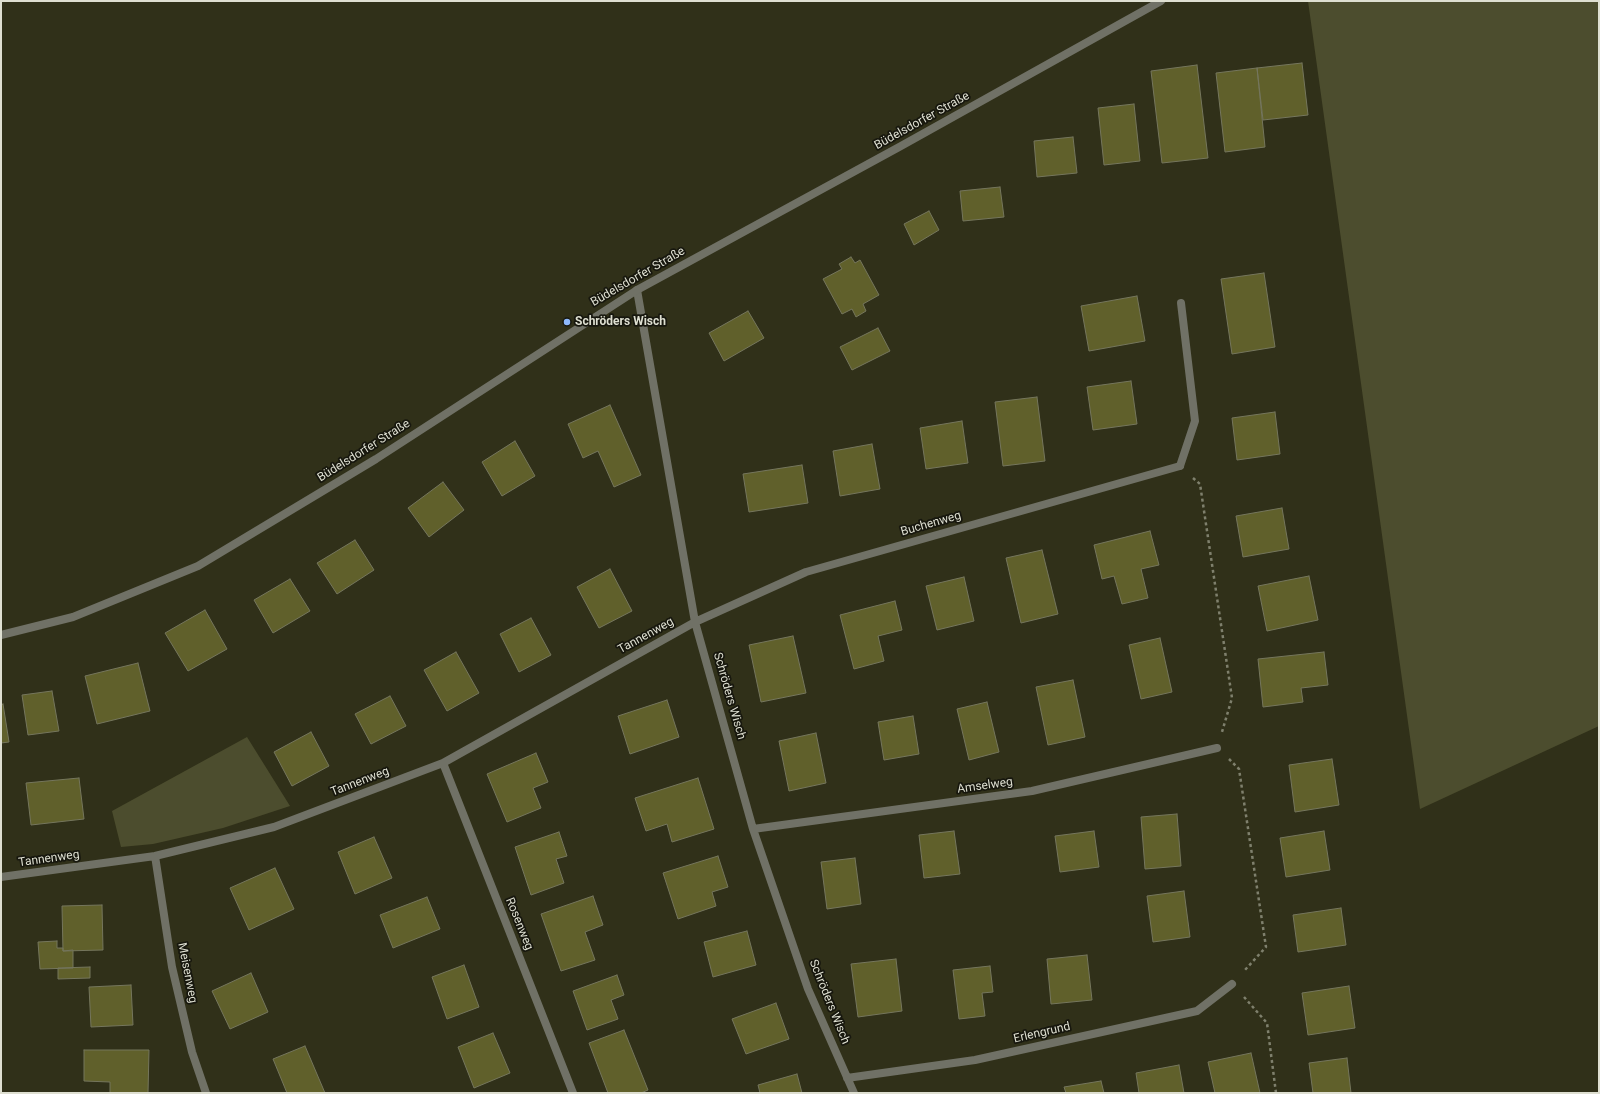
<!DOCTYPE html>
<html>
<head>
<meta charset="utf-8">
<style>
  body { margin:0 }
  #map { position:relative; width:1600px; height:1094px; overflow:hidden; background:#303019; font-family:Roboto,sans-serif }
  canvas { display:block }
  .frame { position:absolute; inset:0; border:2px solid #dedfd1; pointer-events:none }
</style>
</head>
<body>
<div id="map">
<canvas width="1600" height="1094"></canvas>
<div class="frame"></div>
</div>
<script>
const c = document.querySelector('canvas').getContext('2d');
c.lineJoin = 'round';
function paint(path, color) {
  c.fillStyle = color;
  c.fill(path, 'evenodd');
}
function poly(rows) {
  const path = new Path2D();
  for (const r of rows) {
    path.moveTo(r[0], r[1]);
    for (let i = 2; i < r.length; i += 2) path.lineTo(r[i], r[i + 1]);
  }
  return path;
}
function strokePath(path, color, width, dash) {
  c.strokeStyle = color;
  c.lineWidth = width;
  c.lineCap = dash ? 'butt' : 'round';
  c.setLineDash(dash || []);
  c.stroke(path);
}
function label(font, color, halo, rows, align = 'center') {
  c.font = font + ' Roboto,sans-serif';
  c.lineWidth = 3.5;
  c.setLineDash([]);
  c.textBaseline = 'middle';
  c.strokeStyle = halo;
  c.fillStyle = color;
  for (const [text, x, y, turn = 0] of rows) {
    c.save();
    c.translate(x, y);
    c.rotate((+turn || 0) * Math.PI / 180);
    c.textAlign = isNaN(turn) ? turn : align;
    if (halo) c.strokeText(text, 0, 0);
    c.fillText(text, 0, 0);
    c.restore();
  }
}
paint(poly([
  [1308,1,1599,1,1599,726,1420,809],
  [247,737,290,806,223,828,153,844,121,847,112,811]
]), '#4c4d2e');
const building = poly([
  [1302,63,1308,115,1263,120,1257,68,1302,63],
  [1197,65,1208,158,1162,163,1151,71,1197,65],
  [1257,68,1265,147,1225,152,1216,73,1257,68],
  [1134,104,1140,161,1104,165,1098,108,1134,104],
  [1073,137,1077,173,1037,177,1034,141,1073,137],
  [1000,187,1004,217,963,221,960,191,1000,187],
  [929,211,939,230,914,245,904,224,929,211],
  [851,257,855,263,860,260,879,295,863,304,866,311,856,317,852,309,842,314,823,279,842,269,839,264,851,257],
  [1264,273,1275,347,1232,354,1221,279,1264,273],
  [1137,296,1145,341,1089,351,1081,306,1137,296],
  [748,311,764,338,724,361,709,333,748,311],
  [878,328,890,351,852,370,840,347,878,328],
  [1131,381,1137,424,1093,430,1087,387,1131,381],
  [1037,397,1045,461,1003,466,995,402,1037,397],
  [610,405,641,475,614,487,598,451,583,458,568,424,610,405],
  [1275,412,1280,454,1237,460,1232,418,1275,412],
  [962,421,968,463,926,469,920,428,962,421],
  [515,441,535,476,502,496,482,462,515,441],
  [872,444,880,489,840,496,833,451,872,444],
  [802,465,808,503,749,512,743,474,802,465],
  [443,482,464,510,429,537,408,508,443,482],
  [1282,508,1289,549,1243,557,1236,516,1282,508],
  [1150,531,1159,565,1141,569,1148,598,1122,604,1114,576,1102,579,1094,545,1150,531],
  [355,540,374,570,337,594,317,563,355,540],
  [1042,550,1058,614,1021,623,1006,558,1042,550],
  [610,569,632,611,599,628,577,587,610,569],
  [1309,576,1318,620,1267,631,1258,586,1309,576],
  [964,577,974,621,937,630,926,586,964,577],
  [290,579,310,611,273,633,254,600,290,579],
  [895,601,902,630,878,636,884,661,854,669,840,615,895,601],
  [205,610,227,649,188,671,165,633,205,610],
  [531,618,551,655,519,672,500,634,531,618],
  [793,636,806,693,761,702,749,645,793,636],
  [1160,638,1172,692,1141,699,1129,645,1160,638],
  [456,652,479,693,447,711,424,670,456,652],
  [1324,652,1328,685,1301,688,1303,702,1263,707,1258,659,1324,652],
  [138,663,150,711,97,724,85,676,138,663],
  [1073,680,1085,737,1048,745,1036,687,1073,680],
  [52,691,59,731,28,735,22,695,52,691],
  [390,696,406,726,371,744,355,714,390,696],
  [667,700,679,737,630,754,618,716,667,700],
  [987,702,999,752,969,760,957,709,987,702],
  [3,704,9,742,1,743,1,705,3,704],
  [913,716,919,754,884,760,878,722,913,716],
  [311,732,329,766,292,786,274,752,311,732],
  [816,733,826,783,789,791,779,741,816,733],
  [536,753,548,782,533,788,541,808,507,822,487,774,536,753],
  [1332,759,1339,805,1295,812,1289,765,1332,759],
  [79,778,84,819,31,825,26,783,79,778],
  [698,778,714,829,672,842,667,824,646,831,635,798,698,778],
  [1177,814,1181,866,1145,869,1141,817,1177,814],
  [954,831,960,874,924,878,919,835,954,831],
  [1094,831,1099,867,1060,872,1055,836,1094,831],
  [1324,831,1330,870,1286,877,1280,838,1324,831],
  [559,832,567,856,556,859,564,883,531,895,515,847,559,832],
  [374,837,392,878,355,894,338,852,374,837],
  [718,856,728,887,712,892,716,906,678,919,663,873,718,856],
  [855,858,861,904,827,909,821,862,855,858],
  [275,868,294,909,249,930,230,888,275,868],
  [1184,891,1190,937,1153,942,1147,896,1184,891],
  [593,896,603,925,585,932,595,960,561,971,541,914,593,896],
  [427,897,440,929,393,948,380,915,427,897],
  [102,905,103,950,63,951,62,906,102,905],
  [1341,908,1346,945,1298,952,1293,915,1341,908],
  [747,931,756,965,713,977,704,942,747,931],
  [57,941,57,948,63,948,63,951,73,950,73,968,40,969,38,942,57,941],
  [1087,955,1092,1000,1051,1004,1047,959,1087,955],
  [896,959,902,1011,858,1017,851,964,896,959],
  [464,965,479,1007,447,1019,432,977,464,965],
  [990,966,993,992,982,993,985,1016,959,1019,953,970,990,966],
  [90,967,90,978,58,979,58,968,90,967],
  [251,973,268,1012,230,1029,212,991,251,973],
  [617,975,624,995,611,1000,618,1019,587,1030,573,991,617,975],
  [131,985,133,1025,91,1027,89,987,131,985],
  [1349,986,1355,1028,1308,1035,1302,993,1349,986],
  [776,1003,789,1039,746,1054,732,1019,776,1003],
  [624,1030,648,1090,641,1093,608,1093,589,1043,624,1030],
  [493,1033,510,1073,474,1088,458,1047,493,1033],
  [305,1046,325,1093,287,1093,273,1059,305,1046],
  [84,1050,149,1050,148,1093,110,1093,110,1082,84,1081,84,1050],
  [1251,1053,1260,1093,1215,1093,1208,1062,1251,1053],
  [1347,1058,1351,1093,1313,1093,1309,1063,1347,1058],
  [1179,1065,1184,1093,1139,1093,1136,1073,1179,1065],
  [797,1074,802,1093,760,1093,758,1085,797,1074],
  [1101,1081,1104,1093,1066,1093,1064,1087,1101,1081]
]);
paint(building, '#60602b');
strokePath(building, '#75765d', 1);
strokePath(poly([
  [1193,478,1200,484,1232,698,1222,732],
  [1229,759,1239,769,1266,947,1244,971],
  [1244,997,1267,1023,1276,1093]
]), '#7f806d', 2.5, [3, 3]);
strokePath(poly([
  [1180,466,1195,421,1181,303]
]), '#707166', 8);
strokePath(poly([
  [637,290,695,622,753,829,808,989,854,1093],
  [443,763,573,1093],
  [753,829,1032,791,1217,748],
  [155,856,172,967,192,1052,206,1093],
  [1,877,155,856,274,827,443,763,695,622,806,572,1180,466],
  [847,1078,975,1060,1197,1011,1232,984]
]), '#707166', 8);
strokePath(poly([
  [1,635,73,617,198,566,376,459,637,290,901,146,1161,1]
]), '#707166', 8);
for (const [x, y, r, color] of [
  [567,322,4,"#8eb9fc"]
]) {
  const dot = new Path2D();
  dot.arc(x, y, r, 0, 2 * Math.PI);
  c.fillStyle = color;
  c.fill(dot);
  strokePath(dot, '#17170e', 1.5);
}
label('12px', '#dedfd1', '#17170e', [
  ["Büdelsdorfer Straße",922,121,-29],
  ["Büdelsdorfer Straße",638,277,-30],
  ["Büdelsdorfer Straße",364,451,-32],
  ["Buchenweg",931,524,-16],
  ["Tannenweg",646,636,-29],
  ["Schröders Wisch",729,696,74],
  ["Tannenweg",360,782,-21],
  ["Amselweg",985,786,-8],
  ["Tannenweg",49,859,-8],
  ["Rosenweg",519,924,68],
  ["Meisenweg",187,973,79],
  ["Schröders Wisch",829,1002,68],
  ["Erlengrund",1042,1033,-13]
]);
label('bold 12px', '#dedfd1', '#17170e', [
  ["Schröders Wisch",575,322]
], 'left');
</script>
</body>
</html>
